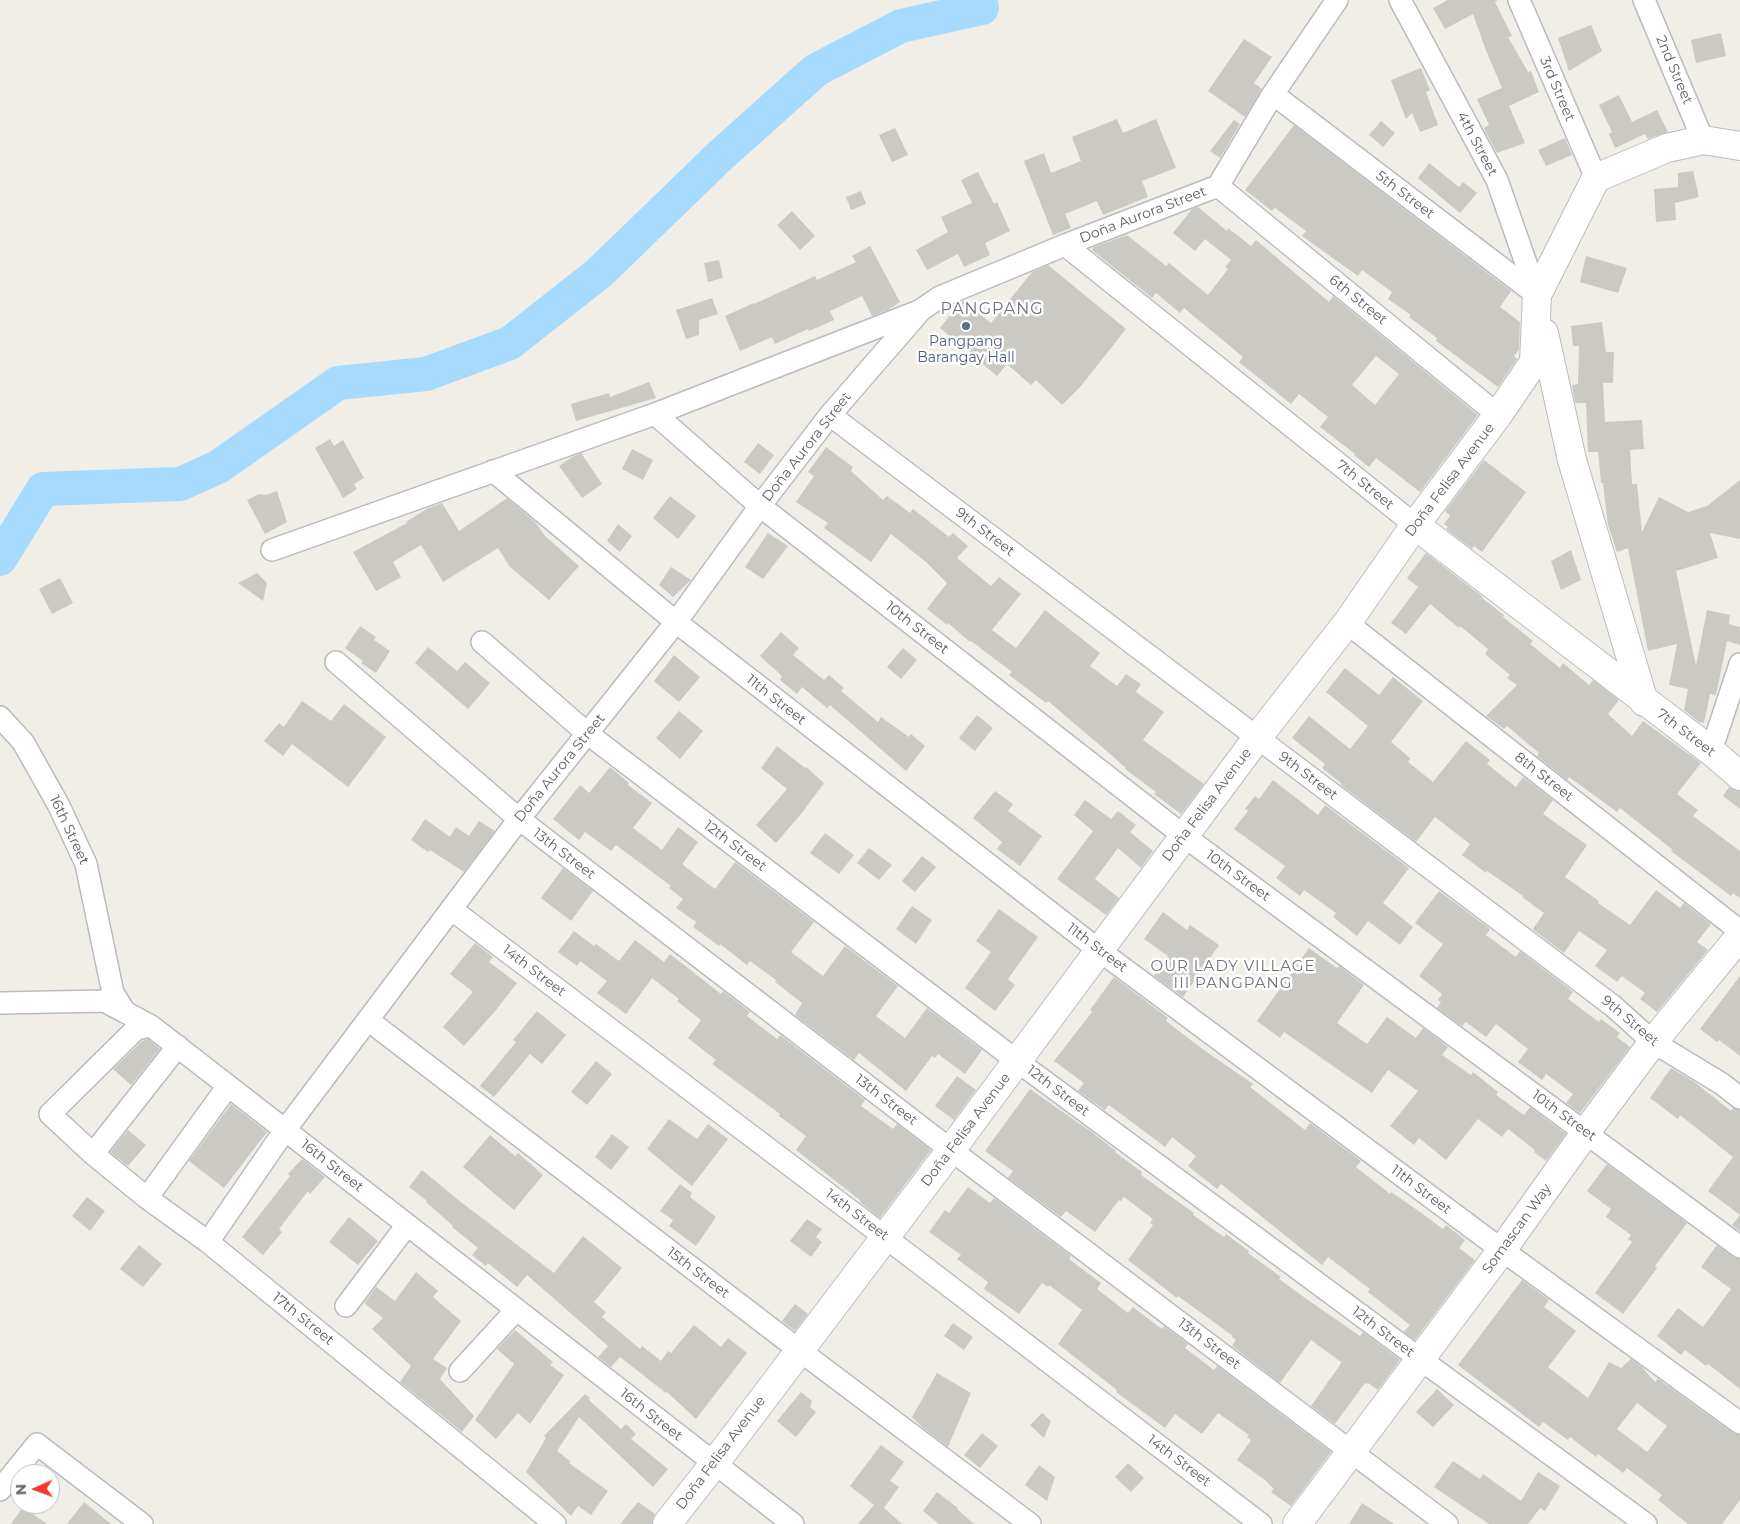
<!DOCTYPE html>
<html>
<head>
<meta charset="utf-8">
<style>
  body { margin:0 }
  #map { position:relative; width:1740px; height:1524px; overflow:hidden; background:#f0eee6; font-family:Montserrat,sans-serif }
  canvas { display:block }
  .north { position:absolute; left:10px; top:1464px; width:50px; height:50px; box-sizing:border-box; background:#fff; border:1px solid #bec0c2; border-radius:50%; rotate:268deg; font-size:14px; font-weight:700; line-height:20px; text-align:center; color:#5d6267 }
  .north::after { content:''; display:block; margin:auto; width:18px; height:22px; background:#f1382c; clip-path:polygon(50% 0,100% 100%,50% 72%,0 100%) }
</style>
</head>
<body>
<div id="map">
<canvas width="1740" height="1524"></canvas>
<div class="north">N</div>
</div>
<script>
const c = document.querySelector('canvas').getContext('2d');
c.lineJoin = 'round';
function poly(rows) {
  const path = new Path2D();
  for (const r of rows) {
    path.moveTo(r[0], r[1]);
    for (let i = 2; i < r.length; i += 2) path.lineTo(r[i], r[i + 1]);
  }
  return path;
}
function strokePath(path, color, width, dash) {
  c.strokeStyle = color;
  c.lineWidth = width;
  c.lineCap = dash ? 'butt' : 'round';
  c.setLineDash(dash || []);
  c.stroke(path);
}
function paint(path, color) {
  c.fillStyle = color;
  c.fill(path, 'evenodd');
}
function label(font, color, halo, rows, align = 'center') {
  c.font = font + ' Montserrat,sans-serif';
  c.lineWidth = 5;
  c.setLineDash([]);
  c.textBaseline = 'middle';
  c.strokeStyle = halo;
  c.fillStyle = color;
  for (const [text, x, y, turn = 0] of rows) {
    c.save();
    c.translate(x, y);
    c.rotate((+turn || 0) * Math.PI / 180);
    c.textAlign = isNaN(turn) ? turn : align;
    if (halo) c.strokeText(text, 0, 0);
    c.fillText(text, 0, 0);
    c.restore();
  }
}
strokePath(poly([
  [0,559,43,489,180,484,218,467,338,383,426,374,510,343,599,273,721,155,816,70,901,26,982,8,980,0]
]), '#a7daff', 34);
paint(poly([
  [1448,0,1498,0,1495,2,1512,36,1508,37,1528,72,1531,71,1539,92,1509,106,1525,143,1497,153,1486,133,1484,128,1489,125,1477,99,1502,88,1485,48,1473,14,1445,29,1433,8],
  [1591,25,1602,51,1569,71,1558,38],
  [1721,33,1726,56,1696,63,1691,40],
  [1244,39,1272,57,1254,83,1262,89,1245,117,1208,91],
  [1421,68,1430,90,1426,92,1438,125,1420,132,1412,113,1406,119,1391,80],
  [1619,95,1632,122,1657,110,1668,132,1648,139,1645,134,1615,148,1609,134,1612,132,1599,105],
  [1117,119,1123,133,1156,119,1176,168,1142,181,1148,197,1103,215,1097,201,1065,214,1071,228,1053,235,1024,161,1044,153,1051,173,1081,161,1072,137],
  [1234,120,1240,124,1220,158,1210,151],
  [1381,121,1395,133,1383,147,1369,135],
  [1294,125,1511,291,1500,307,1520,322,1519,350,1514,356,1517,359,1498,387,1436,341,1437,338,1409,317,1411,315,1388,299,1392,292,1362,270,1358,276,1302,236,1306,231,1275,208,1272,211,1245,190],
  [895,128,908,155,892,162,879,135],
  [1565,138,1572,155,1546,166,1538,150],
  [1429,163,1459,187,1463,182,1477,193,1460,213,1418,178],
  [1693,171,1699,197,1675,203,1676,220,1656,222,1654,189,1678,187,1678,173],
  [978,172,994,204,997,202,1010,231,985,243,990,255,964,267,958,254,927,270,916,250,948,232,941,217,972,203,961,180],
  [861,191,866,204,851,210,846,197],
  [1198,207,1227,231,1228,228,1251,246,1256,240,1329,302,1333,296,1478,415,1420,492,1376,458,1369,467,1354,455,1355,454,1320,427,1328,417,1299,394,1291,404,1239,362,1243,357,1184,308,1180,313,1156,293,1152,298,1092,250,1094,247,1127,235,1166,266,1169,263,1208,295,1228,269,1225,267,1231,260,1205,239,1195,251,1173,233,1192,209],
  [1376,356,1399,374,1375,405,1352,385],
  [792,211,815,236,800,250,777,225],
  [870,246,900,302,888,310,872,316,862,296,830,311,834,320,809,331,808,329,775,344,772,337,740,351,725,316,754,303,754,304,815,276,817,280,856,262,852,256],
  [1586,256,1627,268,1618,293,1580,282],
  [719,260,723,278,708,282,704,263],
  [1048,265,1126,329,1081,386,1062,405,1036,380,1031,385,1007,364,997,376,940,328,960,302,963,301,991,323,1032,272],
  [712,298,718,314,699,320,699,335,686,339,676,310],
  [1602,322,1606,352,1614,352,1613,383,1603,383,1605,422,1642,420,1644,449,1630,450,1632,484,1637,484,1642,532,1659,497,1688,512,1707,506,1740,480,1740,539,1710,533,1718,558,1676,571,1696,666,1707,610,1730,615,1729,624,1740,627,1740,645,1727,641,1716,695,1710,694,1704,723,1699,722,1684,710,1688,689,1669,685,1677,644,1648,651,1628,548,1617,552,1608,525,1603,483,1601,483,1598,452,1588,452,1586,403,1575,403,1572,385,1578,384,1579,346,1573,346,1571,326],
  [649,382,656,398,576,421,571,404,609,393,610,397],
  [330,439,334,446,343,440,364,478,354,484,357,489,343,498,315,448],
  [758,443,774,455,760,474,744,462],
  [826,447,853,467,851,471,883,500,887,496,910,513,913,509,949,537,953,533,968,546,957,558,991,586,999,577,1021,594,992,630,1016,648,1045,610,1100,653,1090,666,1117,686,1126,674,1141,684,1136,692,1164,712,1143,740,1204,784,1181,814,1154,794,1156,792,1125,769,1126,768,1102,747,1048,701,1046,703,1009,675,1012,672,971,641,970,642,948,623,947,625,927,609,947,583,927,563,891,534,871,562,824,528,828,523,796,502,814,476,808,472],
  [632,449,653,460,643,480,622,469],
  [581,453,602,484,582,498,559,466,572,457],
  [1484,460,1526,492,1482,552,1474,546,1472,549,1446,529,1448,527,1444,524,1450,516,1445,511],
  [277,491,287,522,265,534,247,500,259,494,266,495],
  [670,496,696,516,678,539,653,518],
  [507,498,535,522,545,536,579,566,549,600,510,567,498,548,443,582,421,545,393,562,401,577,376,591,353,552,407,523,406,522,428,508,442,503,459,531],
  [618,524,632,536,620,552,607,541],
  [768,533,788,546,763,579,745,567],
  [1571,550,1581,580,1561,590,1551,561],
  [1426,553,1483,597,1482,598,1504,615,1503,617,1533,641,1530,644,1560,668,1563,663,1589,685,1593,680,1619,700,1608,714,1632,736,1643,721,1701,763,1677,794,1698,810,1693,816,1740,851,1740,898,1733,893,1731,896,1671,851,1673,850,1620,808,1617,812,1569,777,1567,780,1537,756,1539,753,1507,726,1504,729,1486,716,1517,685,1507,678,1510,675,1485,654,1488,649,1460,626,1459,628,1430,604,1406,634,1391,623,1418,587,1407,578],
  [671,567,691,580,673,597,659,585],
  [257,573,267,583,263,601,238,583],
  [60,578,73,603,52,614,39,589],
  [360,626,376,637,374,640,390,651,376,673,361,663,363,661,345,648],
  [781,632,799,648,793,655,824,680,829,675,844,688,841,691,878,722,881,717,909,737,911,734,925,746,906,771,830,705,827,708,802,687,797,694,780,680,782,676,760,656],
  [428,647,457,671,465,662,490,683,468,709,415,663],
  [903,648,917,660,901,679,887,667],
  [674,655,700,677,679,702,654,681],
  [1345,668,1379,695,1393,677,1423,701,1391,742,1410,758,1408,762,1433,782,1466,741,1490,760,1487,764,1516,787,1523,777,1553,800,1543,814,1587,845,1565,877,1599,901,1598,903,1630,925,1656,890,1680,908,1684,903,1711,924,1697,942,1708,950,1657,1012,1640,999,1645,993,1622,976,1617,982,1595,966,1607,950,1579,931,1564,953,1535,931,1533,929,1544,913,1522,897,1523,896,1487,871,1486,873,1462,855,1470,844,1435,817,1416,842,1341,785,1341,783,1322,768,1325,764,1292,738,1309,716,1350,749,1368,726,1326,692],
  [302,701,331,721,344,704,386,737,348,787,292,744,283,756,264,741,279,723,284,727],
  [679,711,703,731,680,759,656,738],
  [977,715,993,728,975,751,959,738],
  [777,746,805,768,806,767,824,783,801,814,776,843,756,825,787,789,761,768],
  [610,767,629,783,628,785,652,803,633,828,662,850,678,827,698,842,683,863,683,865,715,889,735,862,814,922,791,952,823,976,845,946,898,986,876,1016,905,1038,927,1008,982,1050,965,1074,938,1054,935,1058,932,1056,906,1091,859,1053,854,1060,795,1015,802,1003,775,982,776,980,750,961,747,965,720,944,719,946,693,927,696,922,676,908,683,899,669,888,671,886,616,845,611,851,585,832,579,840,553,819,580,785,589,793],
  [1273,780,1318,815,1325,805,1409,868,1383,903,1413,927,1400,945,1368,921,1357,936,1333,917,1336,913,1304,890,1300,896,1276,878,1285,866,1234,829,1248,811,1245,809,1255,796,1259,799],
  [1729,787,1740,791,1740,809,1723,796],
  [995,791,1013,804,1008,811,1042,836,1020,866,997,849,1002,842,973,818],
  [1085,800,1111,819,1118,811,1136,825,1130,832,1153,851,1141,868,1118,848,1095,879,1119,898,1106,915,1057,879,1093,831,1074,815],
  [425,819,450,837,456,827,469,836,479,821,495,831,464,872,430,850,428,852,411,840],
  [825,833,854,855,839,874,810,853],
  [869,848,892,865,879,880,857,863],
  [922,856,936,867,915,892,902,881],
  [563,868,593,891,571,921,541,898],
  [1439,891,1490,929,1486,935,1516,957,1520,951,1573,992,1568,999,1599,1022,1601,1019,1620,1033,1617,1037,1630,1047,1580,1113,1566,1103,1573,1094,1546,1074,1542,1080,1518,1062,1528,1049,1496,1024,1486,1037,1466,1022,1462,1026,1437,1008,1441,1002,1438,1000,1442,994,1419,976,1443,944,1415,923],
  [912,906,932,920,916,944,896,929],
  [999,909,1038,937,1008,979,1015,985,995,1011,965,988,991,952,976,941],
  [1163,912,1187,930,1190,925,1219,945,1183,997,1154,976,1168,956,1144,939],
  [574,931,594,946,596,944,619,961,635,940,664,962,670,954,721,994,723,991,750,1012,747,1016,777,1039,780,1035,865,1100,861,1106,893,1129,897,1124,931,1150,880,1218,860,1202,861,1201,796,1150,806,1136,779,1116,780,1114,712,1064,716,1060,688,1038,701,1020,677,1001,679,999,652,978,626,1014,597,993,607,981,580,961,577,966,558,952],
  [475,943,493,957,489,962,517,983,496,1010,464,1046,443,1027,473,992,450,974],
  [1309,948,1337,968,1339,966,1364,985,1337,1023,1367,1044,1387,1017,1416,1038,1423,1028,1448,1047,1442,1055,1471,1075,1473,1072,1498,1092,1496,1095,1524,1115,1530,1107,1566,1134,1546,1161,1534,1152,1535,1150,1508,1129,1502,1137,1478,1119,1446,1160,1419,1138,1414,1145,1390,1126,1418,1091,1388,1070,1372,1093,1284,1032,1280,1038,1257,1021],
  [1740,976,1740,1056,1719,1040,1717,1042,1700,1029],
  [1114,977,1168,1018,1166,1021,1201,1048,1253,1084,1250,1087,1305,1130,1310,1123,1361,1161,1356,1167,1390,1194,1391,1192,1413,1207,1443,1229,1446,1225,1465,1240,1459,1248,1475,1260,1415,1340,1404,1332,1410,1325,1368,1292,1370,1289,1328,1257,1322,1265,1221,1184,1217,1189,1188,1166,1196,1156,1172,1137,1165,1147,1109,1105,1105,1110,1078,1091,1084,1083,1054,1061,1092,1012,1090,1010],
  [537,1011,566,1035,542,1064,530,1054,494,1097,480,1086,516,1042,513,1040],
  [148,1039,160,1049,131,1085,113,1069,142,1041],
  [596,1061,612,1074,587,1105,571,1092],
  [1671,1068,1693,1081,1731,1111,1733,1108,1740,1110,1740,1231,1732,1225,1740,1215,1708,1191,1733,1157,1680,1115,1678,1119,1650,1098],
  [957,1076,976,1090,954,1120,935,1106],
  [1030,1089,1090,1131,1116,1151,1115,1152,1142,1172,1141,1175,1194,1213,1193,1215,1224,1237,1226,1234,1249,1251,1248,1253,1281,1277,1279,1279,1308,1300,1360,1336,1363,1332,1400,1360,1378,1390,1368,1383,1367,1384,1365,1383,1335,1424,1311,1406,1340,1365,1341,1362,1311,1340,1280,1383,1232,1346,1236,1340,1232,1337,1233,1336,1178,1296,1177,1298,1128,1260,1153,1225,1150,1223,1153,1219,1124,1197,1121,1201,1119,1200,1095,1232,1066,1211,1061,1217,1008,1178,1013,1171,985,1151],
  [231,1104,267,1132,224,1188,189,1161],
  [669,1119,697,1139,708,1124,728,1139,692,1186,647,1149],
  [128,1130,146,1145,128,1166,110,1152],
  [612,1134,629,1147,611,1170,595,1157],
  [490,1135,515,1156,518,1153,543,1175,514,1210,463,1167],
  [302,1159,325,1177,310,1194,308,1191,279,1229,282,1232,263,1255,242,1237,290,1176,288,1174],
  [1607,1164,1687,1223,1655,1266,1657,1268,1623,1314,1595,1293,1632,1242,1628,1239,1631,1235,1606,1217,1611,1209,1587,1191],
  [422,1170,457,1199,554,1273,583,1236,622,1268,594,1302,606,1312,602,1317,640,1349,642,1346,661,1361,668,1351,671,1353,694,1325,721,1347,728,1338,747,1353,696,1419,667,1392,666,1393,620,1357,611,1367,598,1357,608,1346,527,1275,517,1287,488,1263,486,1266,472,1255,478,1248,452,1227,453,1226,426,1202,427,1201,409,1187],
  [680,1184,692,1193,690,1197,716,1217,696,1246,669,1226,673,1220,660,1211],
  [968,1187,990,1203,994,1198,1071,1256,1069,1259,1101,1283,1097,1289,1128,1313,1133,1307,1162,1329,1164,1326,1188,1344,1185,1348,1214,1370,1217,1366,1331,1452,1291,1506,1271,1492,1274,1489,1265,1480,1237,1460,1251,1440,1247,1437,1249,1435,1218,1413,1202,1434,1175,1414,1165,1428,1116,1392,1117,1390,1058,1344,1082,1310,1049,1285,1048,1287,1042,1283,1019,1314,984,1289,988,1282,957,1259,961,1255,929,1232,945,1210,949,1213],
  [87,1197,105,1211,90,1231,72,1216],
  [349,1217,378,1241,358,1265,329,1242],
  [807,1219,822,1229,816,1237,822,1242,811,1257,790,1241],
  [139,1245,162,1264,143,1287,120,1269],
  [1717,1245,1733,1257,1740,1259,1740,1389,1708,1364,1706,1366,1685,1350,1681,1355,1657,1336,1678,1308,1703,1327,1731,1289,1701,1267],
  [416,1272,438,1291,433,1297,461,1321,433,1359,447,1368,440,1379,474,1416,462,1432,400,1382,411,1366,372,1329,383,1318,364,1303,376,1287,395,1301],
  [1522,1280,1549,1300,1544,1307,1576,1331,1548,1367,1588,1398,1609,1362,1621,1368,1631,1359,1641,1366,1655,1382,1658,1379,1733,1433,1740,1435,1740,1500,1722,1524,1688,1524,1658,1500,1662,1495,1627,1468,1623,1473,1598,1454,1596,1457,1570,1437,1568,1440,1543,1422,1539,1427,1458,1365],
  [1637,1403,1667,1426,1647,1452,1617,1429],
  [795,1304,808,1314,795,1331,782,1321],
  [953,1323,973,1337,964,1350,944,1336],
  [515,1330,553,1362,550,1365,564,1375,530,1424,518,1413,496,1439,475,1420,514,1364,497,1349],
  [937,1373,971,1393,948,1447,922,1427,912,1417],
  [1437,1389,1454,1405,1433,1427,1416,1412],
  [801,1392,812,1401,810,1407,816,1412,796,1437,777,1421],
  [585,1394,590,1398,589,1400,621,1429,626,1424,636,1434,631,1439,668,1469,653,1487,579,1417,557,1451,570,1461,569,1463,608,1491,591,1515,578,1506,571,1516,526,1472,546,1438,544,1436],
  [1042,1413,1051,1421,1044,1438,1030,1425],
  [982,1433,998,1446,980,1468,964,1455],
  [881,1445,904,1462,890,1481,899,1487,884,1508,902,1524,858,1524,874,1505,850,1486],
  [1453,1461,1480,1479,1483,1474,1521,1501,1538,1472,1560,1486,1545,1511,1540,1508,1528,1524,1489,1524,1434,1487],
  [1128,1463,1144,1478,1131,1492,1115,1477],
  [1039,1465,1055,1477,1047,1501,1025,1485],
  [937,1492,958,1508,957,1509,974,1524,939,1524,923,1511],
  [84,1502,111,1524,67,1524],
  [638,1502,655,1514,652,1524,620,1524],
  [1362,1503,1394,1524,1349,1524],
  [23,1507,47,1524,11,1524]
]), '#cbc9c3');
const street = poly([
  [1400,0,1497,180,1537,295],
  [1519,0,1596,178],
  [1644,0,1703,140],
  [1273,94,1537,295],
  [1218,186,1498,415],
  [1065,245,1415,525],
  [655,414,760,506,1184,836,1740,1247],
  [830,415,1613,1006,1653,1042,1722,1084,1740,1098],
  [493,471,676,622,1100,951,1502,1250,1740,1423],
  [272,550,655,414,919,311],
  [1347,623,1740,931],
  [482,642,588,734,1017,1061,1420,1359,1646,1524],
  [336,662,519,819,951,1150,1447,1524],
  [0,717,23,742,59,806,86,864,113,993,125,1012,151,1026,793,1524],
  [1711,751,1740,664],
  [451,909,885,1237,1261,1524],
  [0,1003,104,1001,125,1012],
  [368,1020,799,1350,1030,1524],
  [151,1026,136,1029,50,1114,93,1154,147,1198,208,1242,555,1524],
  [93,1154,178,1046],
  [147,1198,228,1086],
  [208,1242,285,1130,519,819,676,622,760,506,830,415,921,310,940,297,1065,245,1218,186,1273,94,1337,0],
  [346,1306,407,1225],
  [460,1371,516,1310],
  [0,1490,37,1444,142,1524]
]);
const secondary = poly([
  [1544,333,1572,460,1644,702],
  [1415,525,1711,751,1740,776],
  [667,1524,714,1464,951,1150,1257,738,1347,623,1415,525,1498,415,1534,362,1537,295,1596,178,1667,148,1703,140,1740,146],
  [1297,1524,1502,1250,1586,1132,1653,1042,1740,936]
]);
strokePath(street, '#b8bcc0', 24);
strokePath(secondary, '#b9bdc2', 30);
strokePath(street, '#fff', 21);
strokePath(secondary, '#fff', 28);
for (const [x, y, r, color] of [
  [966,326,5,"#5c6f8a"]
]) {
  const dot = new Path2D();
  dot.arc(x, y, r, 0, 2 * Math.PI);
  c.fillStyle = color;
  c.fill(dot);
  strokePath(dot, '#fff', 2);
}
label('14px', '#5d6267', '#fff', [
  ["2nd Street",1674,70,67],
  ["3rd Street",1557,89,67],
  ["4th Street",1477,144,62],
  ["5th Street",1405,195,37],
  ["Doña Aurora Street",1143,215,-21],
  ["6th Street",1358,300,39],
  ["Doña Aurora Street",807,447,-52],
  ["Doña Felisa Avenue",1450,480,-53],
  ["7th Street",1365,485,39],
  ["9th Street",985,532,37],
  ["10th Street",917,628,38],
  ["11th Street",776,700,38],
  ["7th Street",1686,733,37],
  ["Doña Aurora Street",560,768,-51],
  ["9th Street",1308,776,37],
  ["8th Street",1544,777,38],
  ["Doña Felisa Avenue",1207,805,-53],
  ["16th Street",69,830,65],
  ["12th Street",735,846,37],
  ["13th Street",564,854,37],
  ["10th Street",1238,876,36],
  ["11th Street",1097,948,37],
  ["14th Street",534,971,37],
  ["9th Street",1630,1021,40],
  ["12th Street",1058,1091,37],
  ["13th Street",886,1100,37],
  ["10th Street",1564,1116,36],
  ["Doña Felisa Avenue",966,1130,-53],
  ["16th Street",332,1166,38],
  ["11th Street",1421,1190,37],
  ["14th Street",857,1215,37],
  ["Somascan Way",1517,1229,-54],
  ["15th Street",698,1273,37],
  ["17th Street",303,1319,39],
  ["12th Street",1383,1332,37],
  ["13th Street",1209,1344,37],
  ["16th Street",651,1415,38],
  ["Doña Felisa Avenue",721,1453,-53],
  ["14th Street",1179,1461,37]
]);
label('14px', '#4e5e75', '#fff', [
  ["Pangpang",966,342],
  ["Barangay Hall",966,358]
]);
c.letterSpacing = '1px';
label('15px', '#6e7479', '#fff', [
  ["OUR LADY VILLAGE",1233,967],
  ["III PANGPANG",1233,984]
]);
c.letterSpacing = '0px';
c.letterSpacing = '1px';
label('16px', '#6e7479', '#fff', [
  ["PANGPANG",992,309]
]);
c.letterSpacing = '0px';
</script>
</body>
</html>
